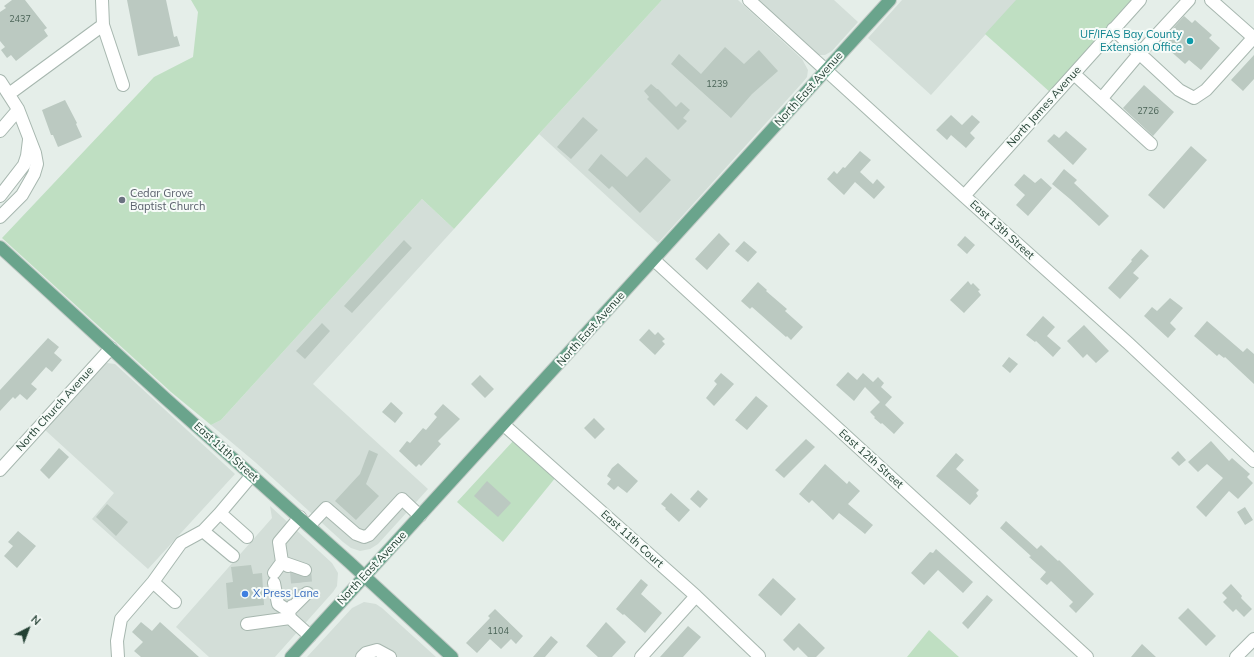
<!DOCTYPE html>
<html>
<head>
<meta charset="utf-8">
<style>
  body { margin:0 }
  #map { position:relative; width:1254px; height:657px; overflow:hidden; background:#e5eee9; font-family:Mulish,sans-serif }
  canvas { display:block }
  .north { position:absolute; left:8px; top:609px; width:40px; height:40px; -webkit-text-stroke:3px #f6fbf8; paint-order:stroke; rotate:42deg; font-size:11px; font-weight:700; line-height:16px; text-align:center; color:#244134 }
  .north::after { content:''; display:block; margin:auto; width:14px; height:18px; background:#244134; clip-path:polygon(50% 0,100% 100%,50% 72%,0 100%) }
</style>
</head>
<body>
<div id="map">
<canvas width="1254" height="657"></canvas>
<div class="north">N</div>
</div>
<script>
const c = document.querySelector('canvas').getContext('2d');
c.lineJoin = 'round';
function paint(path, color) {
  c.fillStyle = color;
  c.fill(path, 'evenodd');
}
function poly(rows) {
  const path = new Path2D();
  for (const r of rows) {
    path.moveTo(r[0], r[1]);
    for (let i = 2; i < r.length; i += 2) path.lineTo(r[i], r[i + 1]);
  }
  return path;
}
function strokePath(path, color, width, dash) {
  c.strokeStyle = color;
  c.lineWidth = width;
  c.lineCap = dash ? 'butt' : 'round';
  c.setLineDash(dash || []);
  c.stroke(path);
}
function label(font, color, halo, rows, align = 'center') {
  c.font = font + ' Mulish,sans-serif';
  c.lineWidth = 4;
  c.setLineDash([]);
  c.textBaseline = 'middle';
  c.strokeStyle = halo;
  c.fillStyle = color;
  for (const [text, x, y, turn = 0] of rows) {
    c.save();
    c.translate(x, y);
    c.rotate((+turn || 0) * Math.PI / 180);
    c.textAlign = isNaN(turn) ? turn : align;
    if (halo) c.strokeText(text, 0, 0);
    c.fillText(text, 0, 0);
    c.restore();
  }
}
paint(poly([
  [662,0,738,0,802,59,808,70,807,77,803,82,658,243,539,134],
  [754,0,834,0,858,22,832,51,825,55,818,55,814,53],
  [902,0,1135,0,1050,92,986,34,931,95,868,38],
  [422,199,454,229,313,384,428,489,378,544,370,549,360,551,351,548,343,542,255,462,211,425,221,420],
  [107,363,115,364,235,474,148,569,92,519,114,493,45,430,102,366],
  [270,506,332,563,338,573,337,586,333,592,275,657,209,657,176,627,272,518],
  [364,602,376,604,382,608,436,657,307,657,352,608]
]), '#d3ded8');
paint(poly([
  [191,0,662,0,539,134,454,229,422,199,221,420,211,425,171,392,2,238,154,77,193,57,198,12],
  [1016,0,1135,0,1050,92,985,34],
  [514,440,556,477,503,542,457,502],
  [929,630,959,657,907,657]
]), '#bfdfc2');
paint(poly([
  [12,0,25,0,47,28,44,30,48,36,16,61,11,55,7,58,1,50,5,47,0,41,0,12,6,8,4,6],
  [127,0,166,0,174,37,177,36,180,46,138,56],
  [1184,16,1192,23,1195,20,1212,35,1209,38,1220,48,1201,70,1189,60,1185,64,1167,48,1171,43,1164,38],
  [725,47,744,64,759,50,778,71,752,94,731,118,671,64,679,54,701,74],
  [1254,55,1254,79,1243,91,1231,80],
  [651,84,657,89,658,89,676,107,681,102,690,110,683,118,687,121,678,130,647,99,649,97,644,91],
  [1144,85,1174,112,1153,136,1123,108],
  [65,100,77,123,76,124,82,137,58,147,53,135,51,135,42,110],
  [951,115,962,125,972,115,980,122,970,133,975,138,966,148,951,135,947,140,936,130],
  [583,117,598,130,571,159,557,147],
  [1066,131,1087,149,1073,165,1047,141,1054,134,1059,138],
  [1191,146,1207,160,1164,209,1148,195],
  [860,151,871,160,860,172,873,184,877,179,885,187,874,199,855,182,844,195,827,179,834,171,837,174,843,167,845,168],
  [601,154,627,177,646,157,671,180,640,213,612,186,609,189,588,170],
  [1064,169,1077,180,1074,183,1109,216,1099,226,1070,199,1052,184],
  [1024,174,1035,183,1041,178,1052,188,1028,216,1016,205,1025,195,1014,185],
  [719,233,730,244,707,270,695,259],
  [965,236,975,245,967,254,957,245],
  [404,240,412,248,352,313,344,306],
  [744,241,757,252,748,262,735,251],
  [1141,249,1149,256,1133,273,1139,278,1120,299,1108,288,1132,261,1131,260],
  [968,281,971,285,973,283,980,290,978,291,981,295,964,313,950,300],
  [758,282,767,290,766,291,787,309,785,311,803,327,791,340,787,336,786,337,752,307,750,309,741,301],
  [1170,298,1183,308,1170,323,1176,329,1168,338,1144,316,1152,307,1157,311],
  [1043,316,1055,327,1047,336,1061,348,1053,357,1036,341,1035,342,1026,335],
  [1207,321,1243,352,1247,348,1254,354,1254,384,1225,357,1224,358,1219,354,1217,356,1194,336],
  [322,323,330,331,305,359,296,351],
  [1084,325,1109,351,1096,363,1087,354,1083,358,1067,341],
  [649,329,655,335,658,332,665,339,662,341,665,344,655,355,639,340],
  [48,338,59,347,54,353,62,360,52,372,46,367,31,384,37,389,27,400,20,394,15,399,13,397,0,411,0,390],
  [1009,357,1018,364,1010,373,1002,366],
  [848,372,857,380,863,373,873,382,878,377,884,383,881,387,892,397,885,405,904,423,894,434,882,423,881,424,874,418,875,417,870,412,880,402,865,387,854,401,836,385],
  [721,373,734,384,714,406,706,398,717,384,714,381],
  [480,375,494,389,485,398,471,384],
  [756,396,768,406,747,430,735,420],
  [391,402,403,413,395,423,382,412],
  [443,404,460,419,438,441,441,444,421,466,419,464,416,467,399,451,407,441,410,443,423,428,426,430,437,417,434,414],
  [594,418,605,429,595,439,584,428],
  [806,439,815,447,784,478,775,470],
  [1211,441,1229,461,1232,458,1250,474,1247,477,1253,483,1238,499,1229,491,1206,517,1196,507,1223,478,1207,464,1198,472,1188,462],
  [59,448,69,457,49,479,40,470],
  [369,450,378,454,366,484,379,496,356,520,335,501,360,474],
  [1178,451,1186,460,1179,466,1171,458],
  [956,453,964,460,956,469,979,490,976,493,978,496,970,505,936,476],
  [618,463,638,481,627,493,618,486,614,490,607,484,611,479,607,476,612,468],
  [825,464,847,484,849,481,860,491,848,504,873,525,865,534,839,513,833,520,812,500,809,503,799,494],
  [487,481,511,503,498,517,474,496],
  [698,490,708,499,700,508,690,499],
  [671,493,690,510,679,522,665,509,666,508,661,504],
  [107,504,128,522,116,536,96,517],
  [1245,507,1253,520,1245,525,1237,512],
  [1006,521,1037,549,1041,545,1058,561,1059,560,1094,594,1076,613,1069,606,1073,602,1051,581,1047,585,1040,579,1046,572,1029,557,1031,556,1000,528],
  [18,531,36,546,17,568,4,556,13,546,8,542],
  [936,549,973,582,963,593,938,570,924,585,911,573,930,552,933,553],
  [251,565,253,574,262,573,264,605,228,609,226,583,233,582,231,567],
  [773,578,796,599,781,616,758,595],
  [641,579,648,585,641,594,662,613,645,633,624,614,623,615,616,609],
  [1231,584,1242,596,1241,598,1252,609,1244,617,1236,609,1233,612,1223,602,1227,598,1222,593],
  [987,595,993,600,968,629,962,623],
  [1188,608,1216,636,1206,646,1178,618],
  [495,609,523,636,516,644,511,639,501,649,490,639,477,653,466,643,490,618,488,616],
  [141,622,152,631,160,622,199,657,141,657,134,651,143,642,132,632],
  [606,622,626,642,612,657,598,657,586,646],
  [799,623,825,648,816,657,808,657,798,647,794,651,783,640],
  [688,626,701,637,683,657,660,657],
  [551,636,558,642,545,657,533,657],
  [1142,644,1156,657,1131,657]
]), '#bbc9c1');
strokePath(poly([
  [305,570,307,593],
  [296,571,298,594]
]), '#becbc5', 12, [12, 6]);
const minor = poly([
  [102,0,103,25],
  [749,0,964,196,1128,343,1254,461],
  [1211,0,1254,38],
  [1113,29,1179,90,1194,98,1206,90,1254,37],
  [1074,74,1151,144],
  [0,81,18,109,35,153,37,164,34,174,22,195,0,217],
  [9,94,103,25,123,85],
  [1102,98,1139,54,1189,0],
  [0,131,18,110],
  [0,196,24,165,27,156,29,140],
  [964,196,1140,0],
  [654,260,1087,657],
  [504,425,696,596,759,656],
  [0,470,111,348],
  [300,517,279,542,282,562,305,570],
  [309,526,326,508,356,534,364,537,369,535,402,499,420,516],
  [203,531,233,556],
  [247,537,220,513,252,475],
  [274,573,282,562,288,566],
  [274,583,278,604,289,611,292,606],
  [307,593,289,611,290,618,310,636],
  [175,602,153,582,181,543,203,531,220,513],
  [247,624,290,618],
  [118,657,117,641,121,619,153,582],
  [362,657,366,653,377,650,390,657],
  [641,657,696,596],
  [1236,657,1254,639]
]);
const major = poly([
  [0,247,165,398,349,562,452,657],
  [291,657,890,0]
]);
strokePath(minor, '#a7b7af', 14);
strokePath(major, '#c2cac6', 14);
strokePath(minor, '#fff', 12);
strokePath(major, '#6aa48c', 12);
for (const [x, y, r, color] of [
  [1190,41,4,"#0f9aa8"],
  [122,200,4,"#6b7280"],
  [245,594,4,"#3f7fe0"]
]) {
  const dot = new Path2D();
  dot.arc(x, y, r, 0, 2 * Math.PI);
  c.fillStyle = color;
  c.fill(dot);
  strokePath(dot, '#f6fbf8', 1.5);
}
label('9px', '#4a6357', null, [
  ["2437",20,19],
  ["1239",717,84],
  ["2726",1148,111],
  ["1104",498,631]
]);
label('11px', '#0d838f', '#f6fbf8', [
  ["UF/IFAS Bay County",1182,35],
  ["Extension Office",1182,48]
], 'right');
label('11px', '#244134', '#f6fbf8', [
  ["North East Avenue",809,89,-48],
  ["North James Avenue",1044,107,-48],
  ["East 13th Street",1002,230,42],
  ["North East Avenue",591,329,-48],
  ["North Church Avenue",55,409,-48],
  ["East 11th Street",226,452,42],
  ["East 12th Street",871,459,42],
  ["East 11th Court",632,539,42],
  ["North East Avenue",372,568,-47]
]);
label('11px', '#5b616d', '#f6fbf8', [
  ["Cedar Grove",130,194],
  ["Baptist Church",130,207]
], 'left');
label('11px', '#366cbe', '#f6fbf8', [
  ["X Press Lane",253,594]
], 'left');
</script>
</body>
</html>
